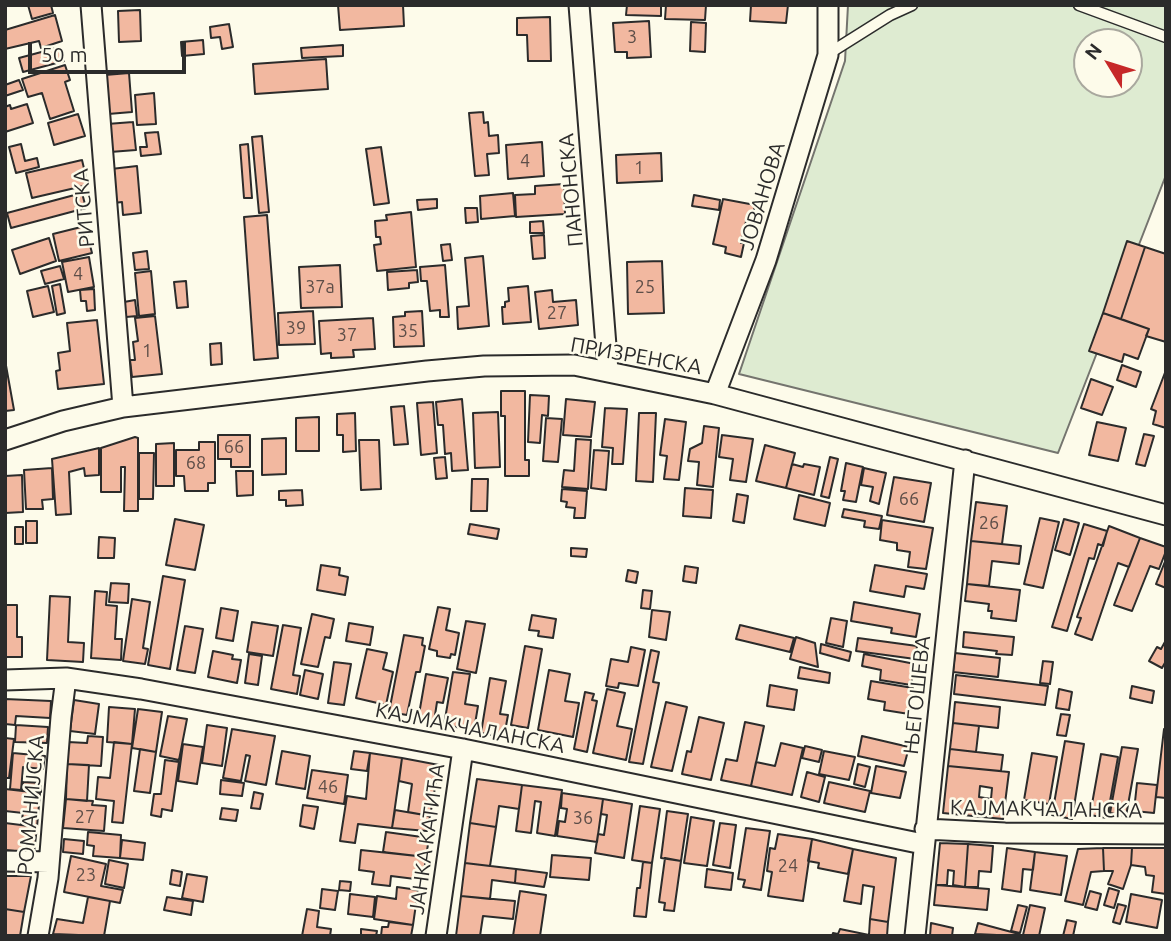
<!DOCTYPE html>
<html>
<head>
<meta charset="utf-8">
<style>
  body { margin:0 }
  #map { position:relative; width:1171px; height:941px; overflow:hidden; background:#fdfbea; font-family:Ubuntu,sans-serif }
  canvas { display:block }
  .frame { position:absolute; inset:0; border:7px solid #2b2b2b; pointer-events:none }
  .north { position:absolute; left:1073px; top:28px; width:70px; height:70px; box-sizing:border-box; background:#fdfbea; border:2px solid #a9a89e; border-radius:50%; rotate:308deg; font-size:19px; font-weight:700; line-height:28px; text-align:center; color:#2b2b2b }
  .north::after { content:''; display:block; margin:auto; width:24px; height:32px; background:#c62828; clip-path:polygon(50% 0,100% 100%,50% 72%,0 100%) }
  .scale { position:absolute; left:28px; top:42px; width:158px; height:32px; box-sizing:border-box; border:4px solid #2b2b2b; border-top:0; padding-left:9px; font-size:21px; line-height:24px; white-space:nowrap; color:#2b2b2b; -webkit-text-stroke:5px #fdfbea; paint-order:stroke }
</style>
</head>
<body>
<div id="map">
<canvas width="1171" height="941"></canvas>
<div class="frame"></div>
<div class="north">N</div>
<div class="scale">50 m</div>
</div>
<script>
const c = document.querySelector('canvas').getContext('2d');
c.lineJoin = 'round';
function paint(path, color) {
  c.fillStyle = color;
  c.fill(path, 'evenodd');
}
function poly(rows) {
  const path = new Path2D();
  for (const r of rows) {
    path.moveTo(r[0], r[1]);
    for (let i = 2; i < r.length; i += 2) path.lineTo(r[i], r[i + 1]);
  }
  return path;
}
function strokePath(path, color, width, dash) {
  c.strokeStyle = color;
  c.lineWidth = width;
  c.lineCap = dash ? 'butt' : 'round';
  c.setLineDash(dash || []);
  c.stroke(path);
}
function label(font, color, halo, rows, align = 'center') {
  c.font = font + ' Ubuntu,sans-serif';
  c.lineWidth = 5;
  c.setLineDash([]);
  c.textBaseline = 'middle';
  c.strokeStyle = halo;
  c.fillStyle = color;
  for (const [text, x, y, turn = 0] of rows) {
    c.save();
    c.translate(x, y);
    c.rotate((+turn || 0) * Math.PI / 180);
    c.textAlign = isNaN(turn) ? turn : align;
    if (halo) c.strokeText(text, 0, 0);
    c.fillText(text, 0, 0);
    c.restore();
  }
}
const green = poly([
  [848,5,1166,5,1166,175,1058,453,739,374,845,61,848,5],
  [1087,42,1129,42,1129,84,1087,84,1087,42]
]);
paint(green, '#deebd1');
strokePath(green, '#74746e', 2);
const building = poly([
  [28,5,51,5,53,13,32,19,28,5],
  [338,5,403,5,404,26,340,30,338,5],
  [627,5,661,5,661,16,626,15,627,5],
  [666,5,706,5,705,20,665,19,666,5],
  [751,5,788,5,786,23,750,21,751,5],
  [140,10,141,41,119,42,118,11,140,10],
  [55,15,62,41,41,48,39,41,5,49,5,30,55,15],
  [550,17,551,61,528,61,527,35,517,35,517,18,550,17],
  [649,21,651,57,627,58,627,52,615,52,613,23,649,21],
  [691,22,706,23,705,52,690,51,691,22],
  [229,24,233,47,222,49,220,37,211,38,210,27,229,24],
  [203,40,204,54,182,56,181,42,203,40],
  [343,45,343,56,302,58,301,48,343,45],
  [60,47,64,61,23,72,19,58,60,47],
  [326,59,328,89,255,94,253,64,326,59],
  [65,65,70,80,65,82,74,111,50,119,42,93,28,97,22,79,65,65],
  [129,73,132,112,108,114,105,75,129,73],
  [19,80,23,90,5,96,5,85,19,80],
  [154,93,156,124,137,125,135,95,154,93],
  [27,104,33,123,5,132,5,107,10,105,11,109,27,104],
  [483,112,484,123,488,122,489,136,498,135,499,153,487,154,489,175,475,176,469,113,483,112],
  [78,114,85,136,54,145,48,123,78,114],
  [133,122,136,150,110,152,107,124,133,122],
  [158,132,161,154,141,156,140,147,147,147,145,133,158,132],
  [262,136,269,212,259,213,252,137,262,136],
  [542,142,544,176,508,179,506,145,542,142],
  [21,144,25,161,37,158,39,167,16,173,9,147,21,144],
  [248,144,252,198,244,198,240,145,248,144],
  [381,147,389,203,374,205,366,149,381,147],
  [661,153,662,181,617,183,616,155,661,153],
  [82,160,88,185,32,198,26,173,82,160],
  [137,166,141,213,123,215,122,202,114,203,111,169,137,166],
  [564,184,565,214,516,217,515,195,535,194,535,186,564,184],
  [82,193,86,208,11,228,7,213,82,193],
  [513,193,515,216,481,219,480,196,513,193],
  [694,195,720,200,719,210,692,206,694,195],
  [437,199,437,208,418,210,417,200,437,199],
  [723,199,755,205,753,214,748,213,741,243,744,243,741,257,725,253,726,247,713,244,723,199],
  [465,208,477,208,478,222,466,223,465,208],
  [411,212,416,267,377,271,374,245,381,244,380,237,376,237,375,221,387,220,386,215,411,212],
  [267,215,278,358,254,360,244,217,267,215],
  [543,221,544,233,530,233,530,222,543,221],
  [85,226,92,253,59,261,53,234,85,226],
  [544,235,545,258,533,259,531,236,544,235],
  [49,238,56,261,20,274,12,250,49,238],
  [1127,241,1145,247,1121,319,1103,313,1127,241],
  [450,244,452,260,443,261,441,245,450,244],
  [1145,247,1166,254,1166,342,1146,336,1149,329,1121,319,1145,247],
  [147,251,149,269,135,270,133,253,147,251],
  [483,256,489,326,458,329,457,307,469,306,465,258,483,256],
  [89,257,94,287,68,292,62,262,89,257],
  [662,261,664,313,628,314,627,262,662,261],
  [340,265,342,307,301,308,299,267,340,265],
  [445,265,449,317,440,317,440,310,430,311,427,281,421,281,420,267,445,265],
  [60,266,64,279,45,284,41,271,60,266],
  [417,270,418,282,409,283,409,288,388,290,387,272,417,270],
  [151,271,155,314,139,316,135,273,151,271],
  [186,281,188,307,177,308,174,282,186,281],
  [60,284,65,313,57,315,52,286,60,284],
  [48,286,54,312,33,317,27,291,48,286],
  [528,286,531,322,503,324,502,307,505,307,505,302,509,301,508,288,528,286],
  [94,289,95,310,87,311,86,301,81,301,80,290,94,289],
  [552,290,553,302,576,300,578,325,539,329,535,292,552,290],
  [135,300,137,316,126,317,124,302,135,300],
  [313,311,315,344,279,345,278,313,313,311],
  [422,311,424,346,394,347,393,317,405,316,405,312,422,311],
  [1103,313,1149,329,1138,359,1124,354,1122,362,1089,351,1103,313],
  [155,316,162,374,132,377,130,360,135,360,133,342,138,341,135,318,155,316],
  [373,318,375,349,353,350,354,357,331,358,331,353,321,354,319,321,373,318],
  [97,320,104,384,58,389,56,371,60,370,58,353,70,351,67,323,97,320],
  [221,343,222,364,211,365,210,344,221,343],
  [5,360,14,410,5,411,5,360],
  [1122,365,1141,372,1136,387,1117,380,1122,365],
  [1166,370,1166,428,1153,424,1156,411,1151,409,1166,370],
  [1091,379,1113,387,1102,415,1081,408,1091,379],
  [501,391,525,391,525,460,529,460,529,476,505,476,505,416,501,416,501,391],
  [530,395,549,396,548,416,542,415,540,443,528,442,530,395],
  [462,399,468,470,452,471,451,453,445,454,443,425,438,425,436,402,462,399],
  [566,399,595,402,591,437,563,435,566,399],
  [433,402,437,453,421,455,417,403,433,402],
  [404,406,408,444,394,445,391,407,404,406],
  [605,408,627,409,623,464,612,464,613,448,602,447,605,408],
  [498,412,500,467,475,468,473,413,498,412],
  [355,413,356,451,343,452,343,435,337,435,337,414,355,413],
  [639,413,656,413,653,482,636,481,639,413],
  [319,417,319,451,296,451,296,418,319,417],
  [546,418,562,419,558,462,543,461,546,418],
  [665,419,686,422,679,480,664,479,667,456,660,455,665,419],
  [1097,422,1126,428,1118,461,1089,455,1097,422],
  [704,426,719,428,713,487,697,485,699,462,688,461,690,449,702,443,704,426],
  [1144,434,1154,436,1145,466,1136,464,1144,434],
  [218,435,250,435,250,467,231,467,231,459,218,459,218,435],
  [722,435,753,439,746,482,730,480,733,459,719,457,722,435],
  [135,437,138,438,138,511,124,511,125,467,121,467,121,492,101,492,101,448,135,437],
  [286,438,286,474,262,475,262,439,286,438],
  [576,439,591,440,588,489,562,487,564,470,574,471,576,439],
  [359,440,379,440,381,489,361,490,359,440],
  [199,442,215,442,215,483,208,483,208,491,185,491,184,476,176,476,176,450,199,450,199,442],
  [174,443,174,486,156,486,156,444,174,443],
  [765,445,795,453,786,488,756,481,765,445],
  [99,448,99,475,85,476,84,468,69,472,71,514,56,515,52,459,99,448],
  [594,450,609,451,606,490,591,488,594,450],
  [139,453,154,453,153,499,139,499,139,453],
  [445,457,447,478,436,479,434,458,445,457],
  [830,457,838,459,829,498,821,496,830,457],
  [846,463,863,467,856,502,843,500,845,491,841,491,846,463],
  [792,464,803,467,804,464,820,467,814,495,786,488,792,464],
  [52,468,53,499,42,500,43,509,26,509,24,470,52,468],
  [864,468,886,473,879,504,870,501,873,487,861,485,864,468],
  [236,471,253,471,253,495,237,496,236,471],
  [22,475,23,512,5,513,5,476,22,475],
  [894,477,931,483,924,522,887,515,894,477],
  [472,479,488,479,487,511,471,511,472,479],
  [685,488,713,490,711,518,683,516,685,488],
  [562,489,587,491,585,518,574,518,575,508,566,507,567,502,561,501,562,489],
  [302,490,303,505,286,506,286,500,279,500,279,491,302,490],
  [737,494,748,496,744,523,733,521,737,494],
  [799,495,830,503,825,526,794,519,799,495],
  [976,502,1007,506,1002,544,971,541,976,502],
  [844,509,882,516,879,529,864,527,865,521,842,517,844,509],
  [1040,518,1059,522,1043,588,1024,584,1040,518],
  [175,519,204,525,195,570,166,565,175,519],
  [1064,519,1079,523,1070,555,1055,550,1064,519],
  [882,520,933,528,926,569,908,567,910,552,897,550,897,543,880,540,882,520],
  [26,521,37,521,37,543,26,543,26,521],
  [470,524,499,529,497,539,468,534,470,524],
  [1084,524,1107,531,1103,546,1098,544,1094,559,1089,558,1067,631,1052,627,1084,524],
  [1109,526,1140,538,1129,567,1118,563,1092,640,1075,634,1081,618,1077,617,1109,526],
  [15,527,23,527,23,544,15,544,15,527],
  [99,537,115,538,114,558,98,558,99,537],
  [1140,538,1166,547,1166,551,1159,569,1150,566,1132,611,1114,605,1140,538],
  [971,541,1021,546,1019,564,992,561,989,586,967,584,971,541],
  [571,548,587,549,586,557,571,556,571,548],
  [1166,559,1166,588,1156,584,1166,559],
  [321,565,340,568,339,575,348,577,345,595,317,590,321,565],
  [875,565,927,574,924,589,906,586,904,597,870,591,875,565],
  [685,566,698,568,696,583,683,581,685,566],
  [628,570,638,572,636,583,626,581,628,570],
  [163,576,185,580,170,669,148,665,163,576],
  [111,583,129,584,128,603,109,602,111,583],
  [967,584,1020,590,1016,621,991,618,992,611,988,611,989,604,965,601,967,584],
  [643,590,652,591,650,609,641,608,643,590],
  [95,591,107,592,106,605,117,606,115,639,122,639,121,660,91,658,95,591],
  [50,596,70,597,68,642,84,643,83,662,47,660,50,596],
  [132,599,150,602,143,648,148,649,145,664,123,661,132,599],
  [854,602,920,614,916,637,891,633,892,628,851,621,854,602],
  [5,605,17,605,17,637,22,637,22,657,5,657,5,605],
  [438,607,450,609,446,630,459,633,455,655,451,654,450,658,437,656,437,651,429,649,438,607],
  [221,608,238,611,233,641,216,638,221,608],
  [652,610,670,612,666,640,649,637,652,610],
  [312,614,334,619,330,638,325,637,318,667,301,664,312,614],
  [532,615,556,619,553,638,538,636,539,631,529,630,532,615],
  [831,618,847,621,843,647,826,643,831,618],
  [466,621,485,624,476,673,457,669,466,621],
  [252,622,278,626,273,656,247,652,252,622],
  [349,623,373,627,370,645,346,641,349,623],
  [283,625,301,628,293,675,300,676,297,694,271,689,283,625],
  [740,625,794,638,790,652,736,639,740,625],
  [185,626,203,629,195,673,177,670,185,626],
  [964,632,1014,637,1012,655,996,654,997,651,963,647,964,632],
  [404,635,423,638,422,645,425,646,420,672,416,672,407,715,389,712,404,635],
  [796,637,815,643,818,667,790,659,796,637],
  [858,638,917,646,915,659,856,651,858,638],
  [1166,640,1166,661,1162,668,1149,661,1157,647,1161,649,1166,640],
  [821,644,851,652,849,661,820,653,821,644],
  [525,646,542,649,528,728,511,725,525,646],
  [631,647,645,650,638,686,619,683,618,688,606,686,611,659,628,662,631,647],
  [367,649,387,653,383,669,393,672,386,705,356,698,367,649],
  [651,650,659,652,653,682,659,683,643,764,629,762,651,650],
  [213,651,233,655,232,659,241,660,237,683,208,677,213,651],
  [955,653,1000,658,998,677,953,672,955,653],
  [249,654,262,656,258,685,245,683,249,654],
  [864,654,915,664,911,685,880,680,881,670,862,666,864,654],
  [1043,661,1053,662,1050,684,1040,683,1043,661],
  [334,662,351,664,344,705,328,703,334,662],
  [800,667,830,673,829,683,798,678,800,667],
  [305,670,323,674,318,699,300,695,305,670],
  [549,670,570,674,565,701,579,703,573,737,538,730,549,670],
  [453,672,470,674,465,704,478,706,474,730,444,725,453,672],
  [426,674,448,678,443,703,437,702,434,722,418,720,426,674],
  [956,675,1048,686,1045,705,954,694,956,675],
  [490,678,506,681,500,714,508,715,504,737,481,733,490,678],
  [871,681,913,688,909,714,884,710,885,702,868,699,871,681],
  [770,685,797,690,794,710,767,706,770,685],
  [1132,686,1154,691,1152,703,1130,698,1132,686],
  [607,689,625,693,617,726,632,729,626,760,593,753,607,689],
  [1059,689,1072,692,1069,710,1056,708,1059,689],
  [585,692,594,694,592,700,597,701,587,752,574,749,585,692],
  [5,699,51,701,50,718,16,716,15,725,5,724,5,699],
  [74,700,99,704,95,734,70,731,74,700],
  [666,702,687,707,672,771,651,767,666,702],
  [955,702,1000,707,998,728,953,723,955,702],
  [109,707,135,709,132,744,107,742,109,707],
  [138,709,162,712,156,752,132,748,138,709],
  [1061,714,1070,715,1066,736,1057,735,1061,714],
  [168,716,187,719,179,760,160,756,168,716],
  [699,717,724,723,711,780,682,774,687,751,691,752,699,717],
  [745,722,764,726,751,786,721,780,726,759,737,761,745,722],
  [953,723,979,726,976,752,950,749,953,723],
  [16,725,48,727,47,743,15,742,16,725],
  [207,725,227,728,222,766,202,763,207,725],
  [232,729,275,736,266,785,245,781,250,756,246,755,241,781,223,778,232,729],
  [1164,729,1166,729,1166,798,1156,797,1164,729],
  [88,736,103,737,101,766,67,764,68,742,87,743,88,736],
  [862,736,909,747,904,766,858,756,862,736],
  [5,738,14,739,9,778,5,778,5,738],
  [1065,741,1084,744,1072,819,1052,815,1065,741],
  [114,742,132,744,123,823,112,822,114,801,96,799,98,777,110,778,114,742],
  [781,743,803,748,792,795,751,786,756,762,775,766,781,743],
  [183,744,203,747,197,784,178,781,183,744],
  [805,746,822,750,819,762,802,758,805,746],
  [1122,747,1138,749,1126,816,1110,813,1122,747],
  [140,749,156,752,150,793,134,791,140,749],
  [950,749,1003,755,1001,771,948,766,950,749],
  [282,751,310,756,305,789,276,784,282,751],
  [354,751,370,753,367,771,351,769,354,751],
  [824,751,855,757,849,780,819,774,824,751],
  [13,753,45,756,43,769,23,767,21,790,10,789,13,753],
  [370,753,402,758,392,828,358,824,355,843,340,841,347,796,366,799,370,753],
  [1032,753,1057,757,1049,804,1024,800,1032,753],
  [1101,754,1118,757,1107,818,1090,815,1101,754],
  [402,758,439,765,430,816,408,812,412,784,399,781,402,758],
  [165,760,179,762,172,811,162,809,161,817,151,815,154,794,161,794,165,760],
  [67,764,89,765,87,801,66,799,67,764],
  [858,764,870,767,865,787,854,784,858,764],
  [876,766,906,772,900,798,871,793,876,766],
  [948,766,1009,772,1003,819,943,813,948,766],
  [980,786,992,788,991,799,979,797,980,786],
  [312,770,348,775,344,804,307,798,312,770],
  [807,772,825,777,819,802,801,797,807,772],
  [477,779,522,785,519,809,499,806,496,827,470,823,477,779],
  [221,780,244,783,242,796,220,794,221,780],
  [23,782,41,783,41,792,22,791,23,782],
  [829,782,870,791,865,812,824,803,829,782],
  [1137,783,1157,785,1154,813,1134,811,1137,783],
  [522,785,562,790,555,836,537,833,541,802,535,801,531,833,516,831,522,785],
  [5,789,40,793,37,827,21,825,23,813,5,811,5,789],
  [254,792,263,794,260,809,251,808,254,792],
  [562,793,603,799,597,842,557,836,559,821,565,822,567,809,561,808,562,793],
  [66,799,93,801,92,805,106,806,104,831,63,828,66,799],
  [603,799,632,804,624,858,595,853,598,834,604,835,607,815,601,814,603,799],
  [303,805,318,807,314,829,300,826,303,805],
  [640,806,660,809,652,863,632,860,640,806],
  [222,808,238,810,236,821,220,819,222,808],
  [395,810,430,816,427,831,392,828,395,810],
  [667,811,688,814,681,861,661,858,667,811],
  [691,817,714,821,707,866,684,863,691,817],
  [5,823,37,827,34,853,5,850,5,823],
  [470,823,496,827,490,866,465,863,470,823],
  [720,823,736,825,730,868,713,865,720,823],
  [746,828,770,831,761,890,743,887,745,880,738,879,746,828],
  [88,832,121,835,120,858,93,856,94,846,87,845,88,832],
  [386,832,429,838,426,857,383,852,386,832],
  [778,834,812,839,803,901,768,896,772,872,767,871,770,848,775,849,778,834],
  [64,839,84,841,83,854,63,852,64,839],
  [812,839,853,849,848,874,818,868,819,863,808,861,812,839],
  [122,840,145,843,143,860,120,858,122,840],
  [940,843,968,844,965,887,953,885,954,871,948,870,947,885,936,885,940,843],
  [968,844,993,846,991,872,979,871,978,887,965,887,968,844],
  [1007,848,1035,852,1033,870,1023,869,1021,892,1002,889,1007,848],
  [1103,848,1132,848,1131,865,1123,889,1108,884,1113,871,1104,871,1103,848],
  [1103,848,1104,871,1091,872,1083,905,1065,901,1078,849,1103,848],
  [1132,848,1166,848,1166,894,1152,892,1154,876,1146,875,1145,867,1131,865,1132,848],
  [853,849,896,858,888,922,870,919,874,887,863,885,861,904,844,901,853,849],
  [361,850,426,857,423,880,391,876,390,886,372,884,374,872,359,870,361,850],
  [1035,852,1067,856,1061,895,1030,890,1035,852],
  [552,855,591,858,589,880,550,877,552,855],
  [71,856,106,864,101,886,123,890,120,903,64,892,71,856],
  [665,858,681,861,674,911,664,910,665,903,659,902,665,858],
  [109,860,128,864,124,888,105,884,109,860],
  [643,862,652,863,646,917,634,916,637,888,640,888,643,862],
  [465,863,516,869,515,883,492,880,490,899,461,896,465,863],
  [516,869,547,873,544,887,515,883,516,869],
  [707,869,733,873,731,890,705,887,707,869],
  [172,870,182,872,180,886,170,884,172,870],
  [187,874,207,877,203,902,182,898,187,874],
  [5,876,31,876,24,912,5,909,5,876],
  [340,881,351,882,350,891,339,890,340,881],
  [936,885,989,889,987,910,934,905,936,885],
  [397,887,418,890,413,925,374,919,377,896,396,899,397,887],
  [1109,888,1119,891,1114,908,1104,905,1109,888],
  [322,889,338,891,335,910,320,908,322,889],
  [520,891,546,895,540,936,513,936,520,891],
  [1090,891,1101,894,1097,910,1085,907,1090,891],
  [350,894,375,897,373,917,348,914,350,894],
  [1131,894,1162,900,1157,928,1126,922,1131,894],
  [461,896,515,901,513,919,483,916,480,936,456,936,461,896],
  [88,897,110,901,104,936,53,934,57,919,83,923,88,897],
  [167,897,193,901,191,915,164,910,167,897],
  [1118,904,1126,906,1120,924,1113,922,1118,904],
  [1018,905,1027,907,1020,933,1011,931,1018,905],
  [1030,905,1045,908,1039,936,1023,935,1030,905],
  [5,909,24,912,20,936,5,936,5,909],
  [307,909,319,911,317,927,331,929,330,936,302,936,307,909],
  [870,919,888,922,887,936,832,936,833,933,838,934,840,929,869,935,870,919],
  [1067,920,1076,922,1073,936,1063,936,1067,920],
  [389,922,413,925,411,936,381,936,382,927,388,927,389,922],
  [931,923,953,928,952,936,930,936,931,923],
  [978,923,1019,934,1019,936,975,934,978,923],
  [361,929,377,931,376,936,361,936,361,929]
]);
paint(building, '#f2b8a0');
strokePath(building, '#2b2b2b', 2);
const service = poly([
  [1079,5,1166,37],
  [828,54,890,15,912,5]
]);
const minor = poly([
  [91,5,123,407],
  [579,5,608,371],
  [715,394,766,260,828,55,828,5],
  [5,440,63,421,123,407,427,371,484,366,574,365,715,394,1166,515],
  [5,680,66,678,141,689,463,749,923,844],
  [925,829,1005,833,1166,834],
  [5,861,49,862],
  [38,936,48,878,61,717,66,678],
  [436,936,463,749],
  [915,936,965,460]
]);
strokePath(service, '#2b2b2b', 13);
strokePath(minor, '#2b2b2b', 23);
strokePath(service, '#fdfbea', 10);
strokePath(minor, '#fdfbea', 19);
label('18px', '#5d4e48', null, [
  ["3",632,37],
  ["4",525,161],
  ["1",639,168],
  ["4",78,274],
  ["37a",320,287],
  ["25",645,287],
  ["27",557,313],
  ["39",296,328],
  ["35",408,331],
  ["37",347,335],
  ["1",147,351],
  ["66",234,447],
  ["68",196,463],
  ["66",909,499],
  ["26",989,523],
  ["46",328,787],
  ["27",85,817],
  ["36",583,818],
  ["24",788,866],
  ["23",86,875]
]);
label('21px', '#2b2b2b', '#fdfbea', [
  ["ПАНОНСКА",571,190,-95],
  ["ЈОВАНОВА",762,196,-73],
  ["РИТСКА",84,208,-95],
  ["ПРИЗРЕНСКА",636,356,10],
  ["ЊЕГОШЕВА",917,695,-84],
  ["КАЈМАКЧАЛАНСКА",470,728,11],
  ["РОМАНИЈСКА",31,805,-85],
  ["КАЈМАКЧАЛАНСКА",1046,809,1],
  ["ЈАНКА КАТИЋА",427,839,-82]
]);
</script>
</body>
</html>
